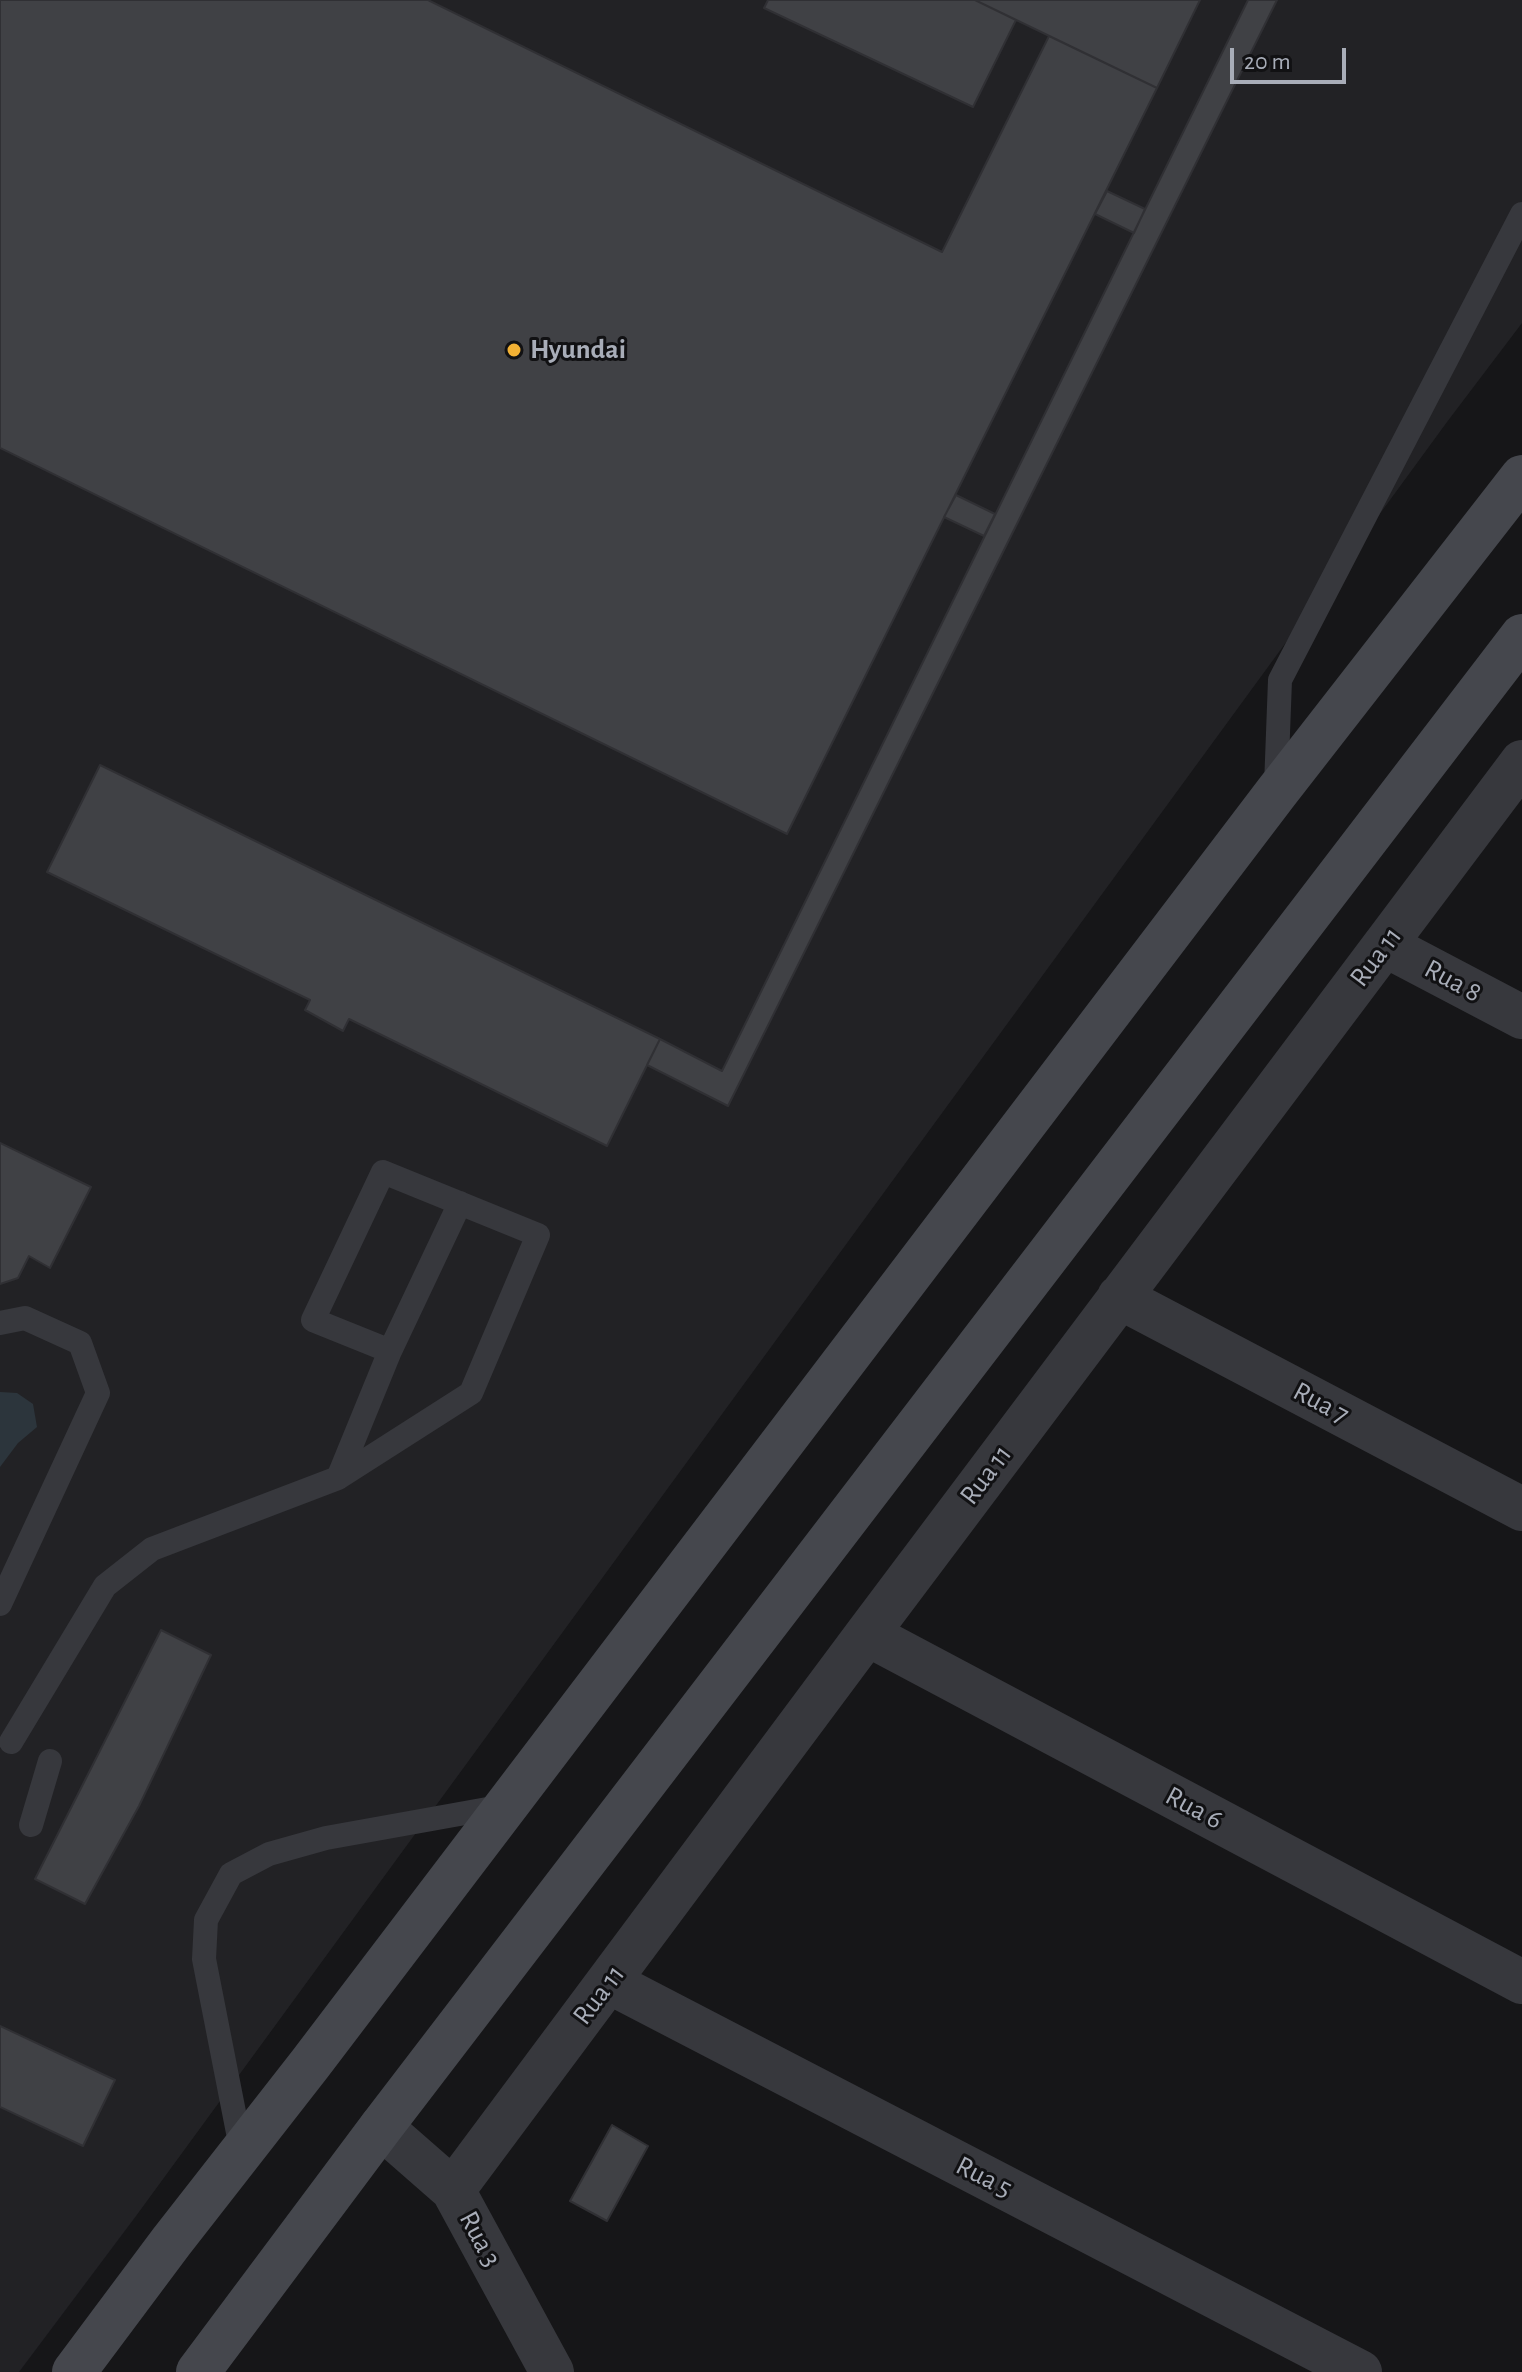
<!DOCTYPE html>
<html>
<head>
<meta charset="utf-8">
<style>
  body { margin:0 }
  #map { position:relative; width:1522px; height:2372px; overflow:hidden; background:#161618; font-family:"Alegreya Sans",sans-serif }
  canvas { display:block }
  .scale { position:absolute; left:1230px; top:48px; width:116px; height:36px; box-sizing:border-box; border:4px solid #a8adb8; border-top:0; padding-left:10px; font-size:24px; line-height:28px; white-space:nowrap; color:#a8adb8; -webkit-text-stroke:6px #111113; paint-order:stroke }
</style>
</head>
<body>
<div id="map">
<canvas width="1522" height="2372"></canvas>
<div class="scale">20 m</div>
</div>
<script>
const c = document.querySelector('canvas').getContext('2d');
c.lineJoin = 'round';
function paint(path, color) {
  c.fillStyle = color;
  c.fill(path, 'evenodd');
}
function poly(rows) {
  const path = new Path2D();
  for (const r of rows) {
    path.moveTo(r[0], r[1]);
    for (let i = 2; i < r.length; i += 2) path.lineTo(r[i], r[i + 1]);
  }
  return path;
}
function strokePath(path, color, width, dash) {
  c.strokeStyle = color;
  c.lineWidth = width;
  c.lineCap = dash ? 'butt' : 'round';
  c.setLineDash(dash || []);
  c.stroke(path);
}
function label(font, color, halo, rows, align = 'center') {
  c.font = font + ' "Alegreya Sans",sans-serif';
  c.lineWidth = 6;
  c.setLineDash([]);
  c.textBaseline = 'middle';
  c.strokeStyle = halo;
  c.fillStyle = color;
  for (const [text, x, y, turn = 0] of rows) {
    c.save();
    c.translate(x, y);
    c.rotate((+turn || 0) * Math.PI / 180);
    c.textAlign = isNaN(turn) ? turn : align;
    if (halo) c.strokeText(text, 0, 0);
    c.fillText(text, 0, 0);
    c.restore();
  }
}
paint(poly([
  [0,0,1522,0,1522,323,1447,422,136,2216,19,2372,0,2372]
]), '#222225');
paint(poly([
  [0,1392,17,1393,33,1404,37,1427,18,1443,0,1467]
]), '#2c353c');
const building = poly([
  [0,0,428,0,942,252,1049,36,1157,88,787,834,0,448,0,0],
  [768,0,975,0,1016,20,973,107,764,8,768,0],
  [975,0,1200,0,1157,88,975,0],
  [1248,0,1277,0,728,1106,647,1065,660,1039,722,1071,1248,0],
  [1107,191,1145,209,1134,233,1095,214,1107,191],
  [956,495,995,514,984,536,944,517,956,495],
  [100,765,660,1039,607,1146,349,1019,343,1031,305,1010,310,1000,47,872,100,765],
  [0,1143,91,1187,50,1268,29,1256,18,1278,0,1284,0,1143],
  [161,1630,211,1655,139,1806,85,1904,35,1879,161,1630],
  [0,2026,115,2080,83,2146,0,2107,0,2026],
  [612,2125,648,2146,607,2221,570,2201,612,2125]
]);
paint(building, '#404145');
strokePath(building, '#303034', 2);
strokePath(poly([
  [1276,786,1280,680,1522,214],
  [0,1323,25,1318,80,1343,98,1393,0,1604],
  [390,1351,460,1203],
  [11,1742,105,1586,152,1549,338,1478,471,1393,538,1235,383,1172,313,1320,390,1351,338,1478],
  [31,1825,50,1761],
  [242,2153,204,1959,206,1920,231,1874,269,1854,326,1838,504,1806]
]), '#37383d', 24);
strokePath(poly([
  [1385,945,1522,1017],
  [1119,1297,1522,1509],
  [867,1634,1522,1982],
  [609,1982,1360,2372],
  [381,2127,453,2190,552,2372],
  [453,2190,867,1634,1522,762]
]), '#37383d', 44);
strokePath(poly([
  [74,2372,171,2242,310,2064,1276,793,1522,477],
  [198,2372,381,2127,1522,636]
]), '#45474d', 44);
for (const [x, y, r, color] of [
  [514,350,8,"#f2b134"]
]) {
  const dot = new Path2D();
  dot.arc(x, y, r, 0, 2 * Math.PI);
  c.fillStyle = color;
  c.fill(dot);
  strokePath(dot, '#111113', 3);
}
label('bold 28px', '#a8adb8', '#111113', [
  ["Hyundai",530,350]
], 'left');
label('28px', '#a8adb8', '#111113', [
  ["Rua 11",1376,957,-53],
  ["Rua 8",1453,981,28],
  ["Rua 7",1321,1403,28],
  ["Rua 11",986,1475,-53],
  ["Rua 6",1194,1808,28],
  ["Rua 11",599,1995,-53],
  ["Rua 5",984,2177,27],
  ["Rua 3",480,2239,62]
]);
</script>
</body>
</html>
